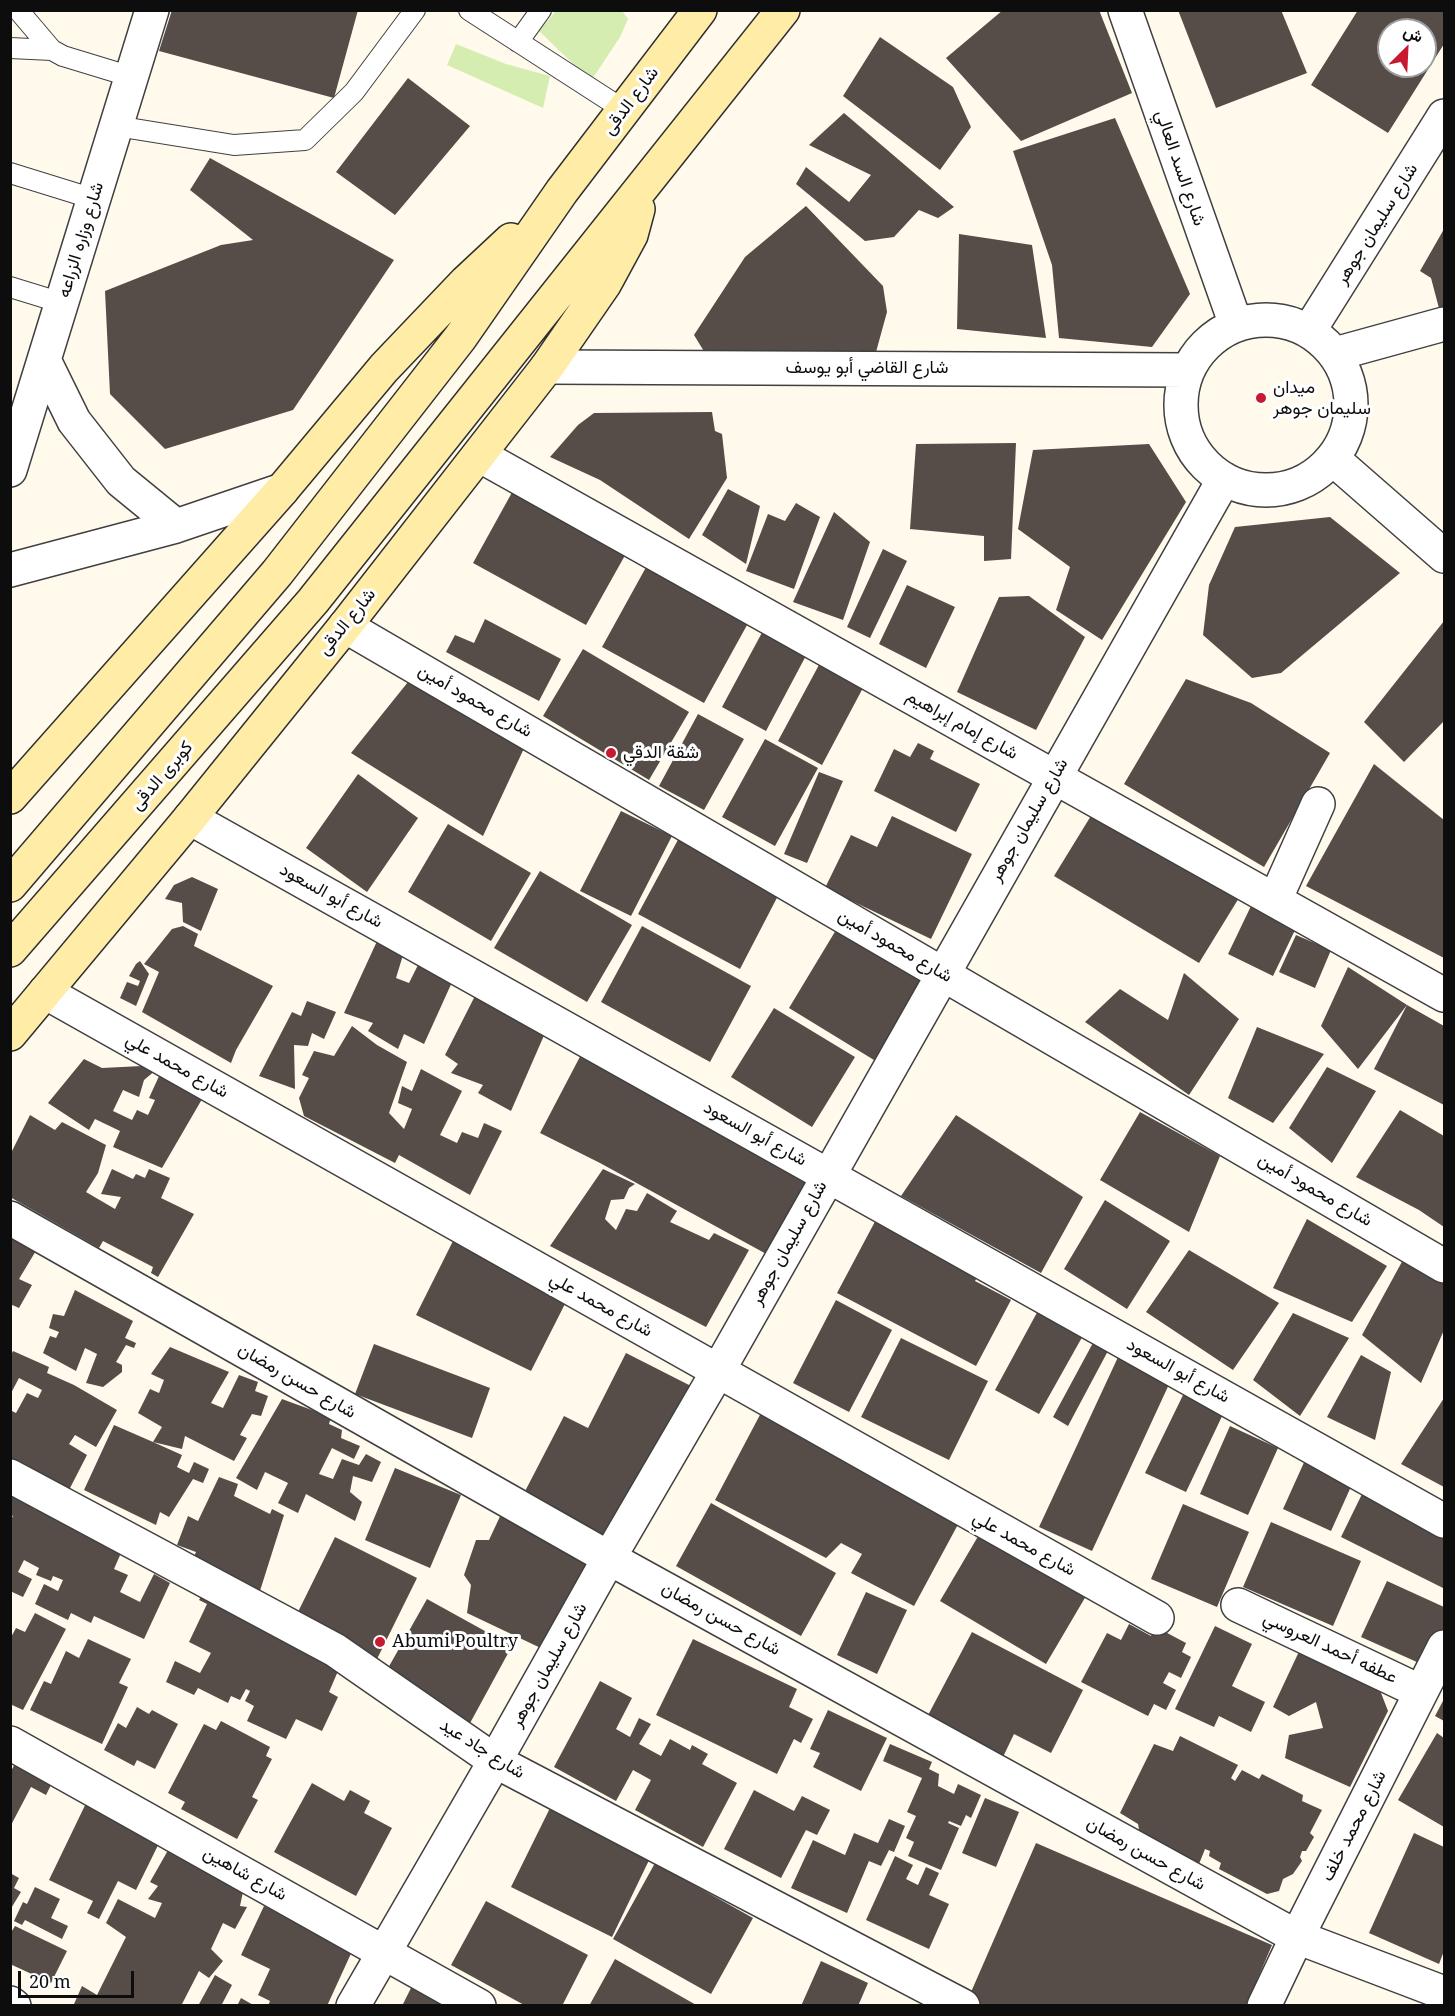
<!DOCTYPE html>
<html>
<head>
<meta charset="utf-8">
<style>
  body { margin:0 }
  #map { position:relative; width:1455px; height:2016px; overflow:hidden; background:#fffaec; font-family:"Noto Serif",Vazirmatn,serif }
  canvas { display:block }
  .frame { position:absolute; inset:0; border:12px solid #0d0d0d; pointer-events:none }
  .north { position:absolute; left:1377px; top:18px; width:60px; height:60px; box-sizing:border-box; background:#fff; border:2px solid #9e9e9e; border-radius:50%; rotate:24deg; font-size:16px; font-weight:700; line-height:24px; text-align:center; color:#0d0d0d }
  .north::after { content:''; display:block; margin:auto; width:21px; height:27px; background:#c81931; clip-path:polygon(50% 0,100% 100%,50% 72%,0 100%) }
  .scale { position:absolute; left:18px; top:1971px; width:116px; height:27px; box-sizing:border-box; border:3px solid #0d0d0d; border-top:0; padding-left:8px; font-size:18px; line-height:21px; white-space:nowrap; color:#0d0d0d; -webkit-text-stroke:4px #fff; paint-order:stroke }
</style>
</head>
<body>
<div id="map">
<canvas width="1455" height="2016"></canvas>
<div class="frame"></div>
<div class="north">ش</div>
<div class="scale">20 m</div>
</div>
<script>
const c = document.querySelector('canvas').getContext('2d');
c.lineJoin = 'round';
function paint(path, color) {
  c.fillStyle = color;
  c.fill(path, 'evenodd');
}
function poly(rows) {
  const path = new Path2D();
  for (const r of rows) {
    if (r.length === 3) {
      path.moveTo(r[0] + r[2], r[1]);
      path.arc(r[0], r[1], r[2], 0, 2 * Math.PI);
      continue;
    }
    path.moveTo(r[0], r[1]);
    for (let i = 2; i < r.length; i += 2) path.lineTo(r[i], r[i + 1]);
  }
  return path;
}
function strokePath(path, color, width, dash) {
  c.strokeStyle = color;
  c.lineWidth = width;
  c.lineCap = dash ? 'butt' : 'round';
  c.setLineDash(dash || []);
  c.stroke(path);
}
function label(font, color, halo, rows, align = 'center') {
  c.font = font + ' "Noto Serif",Vazirmatn,serif';
  c.lineWidth = 6;
  c.setLineDash([]);
  c.textBaseline = 'middle';
  c.strokeStyle = halo;
  c.fillStyle = color;
  for (const [text, x, y, turn = 0] of rows) {
    c.save();
    c.translate(x, y);
    c.rotate((+turn || 0) * Math.PI / 180);
    c.textAlign = isNaN(turn) ? turn : align;
    if (halo) c.strokeText(text, 0, 0);
    c.fillText(text, 0, 0);
    c.restore();
  }
}
paint(poly([
  [584,10,622,11,628,19,620,37,591,81,539,31,556,11],
  [456,44,506,64,550,76,543,108,447,65]
]), '#d6edb2');
paint(poly([
  [172,10,358,10,334,98,159,51],
  [1003,10,1099,10,1132,93,1021,141,946,58],
  [1178,10,1281,10,1307,73,1216,108],
  [1358,10,1444,10,1444,44,1388,133,1311,85],
  [1389,30,1425,30,1425,66,1389,66],
  [880,37,953,87,971,127,940,170,843,96],
  [408,78,470,126,395,215,336,172],
  [844,113,954,207,938,218,919,210,894,237,865,241,796,184,806,167,849,202,871,175,809,145],
  [1115,118,1190,294,1152,347,1059,338,1052,265,1013,151],
  [210,158,394,260,293,410,165,449,110,394,105,291,221,245,253,240,190,190],
  [806,206,883,286,887,312,876,352,705,353,694,335,745,257],
  [1444,229,1444,311,1440,312,1431,278,1420,271],
  [959,234,1032,245,1046,338,957,329],
  [712,412,715,431,722,434,727,478,689,539,600,480,550,457,578,425,594,413],
  [1016,443,1011,559,984,561,984,536,910,529,916,444],
  [1149,444,1186,502,1102,640,1056,610,1070,567,1018,529,1033,450],
  [515,487,628,550,586,625,473,563],
  [728,489,760,506,746,564,702,535],
  [796,503,820,517,794,589,746,571,768,514,785,521],
  [834,512,870,542,843,620,793,602],
  [1330,517,1400,573,1281,673,1252,678,1203,635,1209,585,1235,527],
  [883,549,907,561,870,638,847,627],
  [650,560,752,616,704,703,602,647],
  [907,585,955,607,926,668,879,644],
  [1029,596,1085,637,1036,730,957,692,999,597],
  [485,619,561,659,539,701,446,652,455,635,474,643],
  [1444,621,1444,721,1404,762,1364,722],
  [765,627,809,650,766,731,722,707],
  [583,649,689,712,649,780,543,716],
  [820,663,864,686,822,765,778,741],
  [1186,679,1251,703,1330,753,1264,867,1124,784],
  [408,682,527,742,483,836,351,753],
  [698,714,744,739,704,810,659,786],
  [765,739,818,768,775,846,722,817],
  [918,743,934,751,930,759,980,784,956,832,874,791,894,749,910,757],
  [1374,764,1444,820,1444,958,1306,886],
  [819,772,843,781,807,863,784,854],
  [358,774,418,818,367,892,306,848],
  [1097,806,1242,893,1199,963,1054,876],
  [621,811,672,836,631,916,580,891],
  [892,816,972,854,931,939,825,888,851,835,877,847],
  [448,824,531,873,491,941,408,892],
  [680,836,781,890,740,969,638,914],
  [540,871,632,925,587,1002,494,948],
  [192,877,218,889,201,931,183,922,182,903,165,899,174,885],
  [1251,906,1296,928,1273,976,1228,954],
  [183,926,198,934,194,946,273,986,236,1050,231,1063,142,1012,159,972,144,964,172,929],
  [642,926,751,986,710,1062,601,1002],
  [836,930,923,982,874,1060,789,1008],
  [1296,935,1331,950,1315,988,1279,972],
  [378,939,403,955,396,978,409,983,420,961,453,980,424,1044,404,1034,398,1049,368,1031,373,1023,344,1013],
  [140,961,149,974,136,1006,120,998,127,982,138,986,140,981,129,976,136,964],
  [1348,967,1407,1005,1358,1069,1321,1026],
  [1184,973,1239,1019,1189,1095,1085,1022,1120,989,1168,1020],
  [478,990,549,1024,511,1111,478,1093,483,1085,451,1073,458,1064,445,1055],
  [307,1001,336,1012,324,1039,312,1033,308,1046,294,1045,295,1089,259,1076,292,1012,301,1016],
  [1407,1005,1444,1026,1444,1105,1374,1069],
  [774,1008,855,1057,812,1127,731,1077],
  [352,1026,377,1045,407,1062,389,1113,404,1129,412,1109,398,1103,402,1086,412,1091,421,1069,462,1091,440,1135,457,1143,462,1132,478,1138,484,1123,502,1131,470,1195,399,1155,395,1163,304,1116,299,1098,309,1078,302,1075,314,1051,334,1056],
  [1257,1027,1324,1054,1273,1123,1228,1098],
  [584,1049,812,1178,770,1256,600,1163,540,1133],
  [84,1059,102,1068,162,1065,144,1080,139,1097,123,1090,113,1111,132,1120,137,1110,148,1115,155,1100,149,1098,160,1074,205,1094,162,1168,113,1147,120,1131,95,1119,89,1130,48,1103],
  [1327,1067,1376,1091,1332,1163,1289,1128],
  [1400,1110,1444,1136,1444,1227,1419,1210,1356,1177],
  [1140,1112,1220,1156,1189,1232,1100,1180],
  [30,1115,55,1130,62,1122,106,1145,98,1173,86,1192,115,1209,121,1197,101,1194,112,1169,133,1179,136,1174,145,1178,149,1169,170,1178,161,1198,194,1214,158,1277,151,1273,153,1267,103,1241,99,1248,10,1197,10,1155],
  [956,1115,1083,1197,1041,1273,901,1196],
  [603,1169,635,1184,629,1188,624,1199,611,1200,605,1219,616,1230,626,1209,637,1211,647,1193,677,1211,670,1222,709,1240,714,1233,749,1250,706,1327,550,1246],
  [1105,1200,1170,1241,1127,1309,1064,1269],
  [879,1214,982,1268,975,1281,1011,1300,976,1366,837,1293],
  [1307,1219,1387,1266,1352,1322,1273,1288],
  [10,1233,37,1249,19,1279,32,1285,19,1308,10,1304],
  [455,1237,570,1294,531,1371,416,1315],
  [1189,1250,1279,1303,1233,1370,1146,1312],
  [1404,1258,1444,1282,1444,1330,1421,1383,1362,1335],
  [75,1290,133,1321,125,1338,136,1343,134,1348,126,1345,116,1362,122,1365,122,1372,103,1387,86,1383,97,1354,85,1348,76,1371,43,1353,50,1336,56,1338,59,1332,49,1328,53,1314,64,1316],
  [836,1300,892,1330,849,1412,793,1383],
  [1040,1307,1085,1332,1039,1414,995,1390],
  [1293,1313,1349,1338,1300,1416,1253,1380],
  [901,1338,988,1381,949,1460,861,1417],
  [1094,1341,1109,1349,1068,1426,1053,1417],
  [374,1344,490,1388,472,1438,355,1394],
  [170,1347,229,1372,211,1403,223,1408,239,1375,258,1382,255,1391,268,1396,261,1416,252,1414,240,1435,247,1438,234,1461,185,1436,182,1449,153,1442,182,1455,177,1467,189,1473,194,1462,209,1469,203,1483,193,1479,169,1517,160,1512,156,1525,84,1490,114,1425,153,1442,162,1427,138,1413,150,1389,159,1393,164,1380,151,1374],
  [13,1351,49,1367,47,1373,74,1385,117,1410,96,1447,75,1435,69,1444,87,1455,69,1490,10,1458,10,1410,16,1413,27,1393,38,1398,42,1390,19,1378,10,1395,10,1357],
  [626,1353,691,1386,610,1545,521,1499,564,1416,588,1428],
  [1119,1355,1171,1380,1092,1551,1039,1527],
  [1361,1355,1391,1372,1375,1440,1327,1417],
  [1185,1391,1225,1410,1186,1492,1145,1473],
  [1444,1398,1444,1487,1401,1464],
  [282,1399,331,1417,329,1424,342,1430,341,1438,360,1446,354,1459,332,1448,319,1474,333,1479,342,1459,359,1465,366,1454,381,1462,372,1482,353,1476,350,1492,362,1502,355,1521,306,1494,298,1513,278,1503,288,1483,265,1472,257,1490,236,1478],
  [762,1411,962,1517,914,1606,851,1573,862,1554,841,1543,826,1558,715,1500],
  [1230,1426,1278,1448,1248,1515,1200,1494],
  [1306,1458,1354,1480,1331,1531,1283,1509],
  [395,1468,461,1495,430,1568,365,1540],
  [219,1477,238,1484,234,1496,270,1514,272,1509,284,1515,259,1594,192,1561,196,1552,177,1545,188,1516,198,1521],
  [14,1489,34,1499,31,1507,36,1510,40,1503,121,1553,114,1569,128,1575,120,1592,140,1602,154,1574,170,1583,144,1639,94,1616,91,1623,71,1613,68,1620,35,1604,44,1584,58,1591,63,1580,53,1576,51,1581,36,1575,39,1568,24,1560,18,1572,32,1579,23,1597,10,1591,10,1521,13,1516,10,1515,10,1496],
  [1363,1492,1444,1533,1443,1588,1341,1537],
  [711,1503,836,1573,801,1636,676,1566],
  [1183,1504,1249,1532,1217,1607,1151,1579],
  [503,1510,594,1554,547,1651,467,1613,471,1585,464,1575,476,1540,489,1540],
  [1271,1522,1361,1561,1333,1626,1243,1587],
  [980,1533,1086,1596,1046,1664,940,1601],
  [335,1537,417,1578,377,1659,295,1618],
  [1387,1581,1444,1607,1444,1629,1428,1667,1361,1637],
  [866,1592,907,1610,877,1674,837,1655],
  [202,1595,335,1650,328,1666,338,1671,329,1692,338,1697,322,1731,296,1719,286,1739,247,1721,254,1706,245,1701,250,1691,246,1689,240,1700,231,1696,228,1703,198,1688,194,1695,166,1682,175,1661,200,1673,211,1653,189,1642,207,1604,199,1600],
  [427,1599,512,1646,469,1725,383,1677],
  [35,1613,66,1629,23,1710,10,1704,10,1639,16,1628,25,1632],
  [1129,1624,1151,1636,1154,1626,1186,1643,1182,1652,1191,1657,1181,1678,1169,1672,1163,1683,1176,1690,1166,1710,1154,1704,1148,1716,1081,1682,1107,1633,1121,1640],
  [1215,1626,1252,1644,1232,1686,1265,1702,1251,1732,1219,1716,1214,1727,1175,1709],
  [972,1632,1083,1690,1051,1753,1014,1734,1002,1759,926,1719],
  [88,1639,131,1659,119,1683,128,1687,102,1744,30,1710,44,1681,51,1684,66,1651,79,1658],
  [693,1639,797,1689,789,1707,813,1719,801,1743,794,1739,777,1774,656,1715],
  [1303,1643,1376,1680,1388,1711,1350,1787,1285,1758,1289,1735,1323,1728,1316,1702,1289,1716,1273,1707],
  [600,1681,632,1698,616,1729,630,1737,639,1718,651,1724,639,1744,661,1756,670,1739,690,1750,692,1745,708,1754,702,1764,737,1783,703,1847,635,1810,651,1780,633,1770,616,1801,554,1767],
  [1444,1699,1444,1721,1435,1716],
  [137,1707,149,1714,152,1710,178,1724,155,1769,137,1760,134,1766,104,1750,118,1723,126,1728],
  [828,1710,887,1738,861,1791,813,1767,820,1753,810,1749],
  [221,1721,270,1747,266,1756,272,1759,252,1797,258,1800,237,1839,181,1809,185,1802,168,1793,204,1724,216,1730],
  [1437,1733,1444,1738,1444,1827,1398,1800],
  [1180,1736,1238,1765,1231,1778,1235,1781,1242,1770,1259,1779,1262,1774,1303,1795,1302,1801,1322,1810,1310,1833,1314,1837,1306,1851,1302,1851,1300,1857,1302,1861,1293,1874,1283,1879,1279,1891,1267,1894,1219,1869,1221,1863,1209,1856,1210,1851,1205,1849,1199,1864,1143,1837,1140,1835,1138,1824,1120,1813,1154,1744,1173,1751],
  [890,1744,932,1762,929,1769,939,1774,938,1786,954,1794,958,1784,981,1795,971,1818,966,1815,961,1826,949,1821,948,1823,959,1828,941,1870,908,1856,914,1842,906,1838,916,1816,907,1812,922,1778,883,1761],
  [17,1760,54,1779,46,1795,31,1787,10,1827,10,1773],
  [312,1783,344,1801,350,1790,370,1801,364,1813,392,1828,356,1896,274,1852],
  [754,1790,794,1811,802,1796,830,1810,817,1835,806,1830,781,1878,724,1849],
  [89,1797,164,1833,136,1890,118,1881,99,1919,87,1913,93,1901,49,1880],
  [985,1798,1019,1812,996,1867,962,1853],
  [552,1804,652,1854,612,1937,511,1887],
  [889,1819,905,1826,894,1852,889,1850,881,1866,869,1861,847,1913,791,1888,813,1840,845,1855,854,1833,878,1843],
  [1414,1833,1444,1847,1444,1951,1439,1964,1369,1933],
  [1036,1843,1272,1945,1246,2006,982,2006,968,1999],
  [171,1845,244,1887,240,1906,247,1907,235,1929,223,1923,211,1949,223,1961,209,1978,199,1971,181,2006,76,2006,74,2004,82,1986,97,1995,126,1937,106,1923,118,1899,155,1918,162,1903,148,1899,158,1886,150,1882],
  [895,1856,913,1865,906,1879,918,1885,926,1867,939,1873,929,1895,949,1904,929,1949,866,1920],
  [655,1863,753,1918,711,1994,613,1939],
  [10,1873,19,1878,14,1888,21,1892,10,1910],
  [35,1887,60,1899,51,1918,68,1926,62,1939,25,1920,22,1925,14,1921,23,1902,27,1904],
  [486,1901,588,1955,562,2006,526,2006,451,1965],
  [264,1906,354,1947,327,2006,268,2006,270,2001,258,1995,270,1969,241,1955],
  [15,1926,67,1951,51,1983,10,1964,10,1934],
  [615,1959,698,2006,589,2006],
  [821,1961,868,1983,858,2006,801,2006],
  [215,1975,232,1985,221,2006,198,2006],
  [413,1984,451,2006,402,2006],
  [241,1998,255,2006,237,2006]
]), '#564c48');
const lane = poly([
  [18,10,52,50],
  [469,10,624,110],
  [518,42,541,10],
  [10,48,52,50,63,56,132,77],
  [116,126,234,145,305,140,354,92,415,10],
  [10,173,94,199],
  [10,287,62,303]
]);
const street = poly([
  [1125,10,1236,325],
  [1266,405,85],
  [1309,331,1444,116],
  [1335,354,1444,324],
  [44,360,74,421,121,481,176,526,282,490],
  [547,367,1188,370],
  [479,455,1444,995],
  [1333,459,1444,556],
  [10,470,152,10],
  [10,570,176,526],
  [345,626,1444,1266],
  [190,818,1444,1521],
  [1275,900,1318,804],
  [45,992,1157,1618],
  [10,1218,609,1558,1297,1937,1444,1993],
  [10,1476,335,1650,495,1761,963,2006],
  [1238,1605,1421,1692],
  [10,1743,479,2006],
  [10,2003,14,2006],
  [353,2006,495,1761,609,1558,718,1371,1224,479],
  [1264,2006,1297,1937,1444,1647]
]);
const secondary = poly([
  [10,797,282,490,384,368,466,282,511,240],
  [10,885,277,573,460,338,562,191,700,10],
  [10,950,313,601,783,10],
  [10,1034,190,818,345,626,547,367,605,283,631,235,638,209]
]);
strokePath(lane, '#404040', 22);
strokePath(street, '#404040', 36);
strokePath(secondary, '#2f2f2f', 36);
strokePath(lane, '#fff', 20);
strokePath(street, '#fff', 33);
strokePath(secondary, '#ffeda7', 33);
for (const [x, y, r, color] of [
  [1261,398,6,"#c81931"],
  [611,753,6,"#c81931"],
  [380,1642,6,"#c81931"]
]) {
  const dot = new Path2D();
  dot.arc(x, y, r, 0, 2 * Math.PI);
  c.fillStyle = color;
  c.fill(dot);
  strokePath(dot, '#fff', 2);
}
label('18px', '#0d0d0d', '#fff', [
  ["شارع الدقى",631,101,-53],
  ["شارع السد العالي",1180,168,71],
  ["شارع سليمان جوهر",1377,224,-58],
  ["شارع وزاره الزراعه",81,240,-73],
  ["شارع القاضي أبو يوسف",867,368],
  ["شارع الدقى",347,622,-51],
  ["شارع محمود أمين",475,701,30],
  ["شارع إمام إبراهيم",962,725,29],
  ["كوبرى الدقى",162,776,-49],
  ["شارع سليمان جوهر",1029,820,-60],
  ["شارع أبو السعود",331,896,29],
  ["شارع محمود أمين",895,946,30],
  ["شارع محمد علي",177,1066,29],
  ["شارع أبو السعود",755,1134,29],
  ["شارع محمود أمين",1315,1190,30],
  ["شارع سليمان جوهر",789,1243,-61],
  ["شارع محمد علي",601,1305,29],
  ["شارع أبو السعود",1178,1371,29],
  ["شارع حسن رمضان",297,1381,30],
  ["شارع محمد علي",1024,1544,29],
  ["شارع حسن رمضان",721,1619,29],
  ["عطفه أحمد العروسي",1330,1648,25],
  ["شارع سليمان جوهر",549,1665,-61],
  ["شارع جاد عيد",482,1749,32],
  ["شارع محمد خلف",1354,1826,-63],
  ["شارع حسن رمضان",1146,1854,29],
  ["شارع شاهين",245,1874,29]
]);
label('18px', '#0d0d0d', '#fff', [
  ["ميدان",1273,388],
  ["سليمان جوهر",1273,409],
  ["شقة الدقي",623,753],
  ["Abumi Poultry",392,1642]
], 'left');
</script>
</body>
</html>
